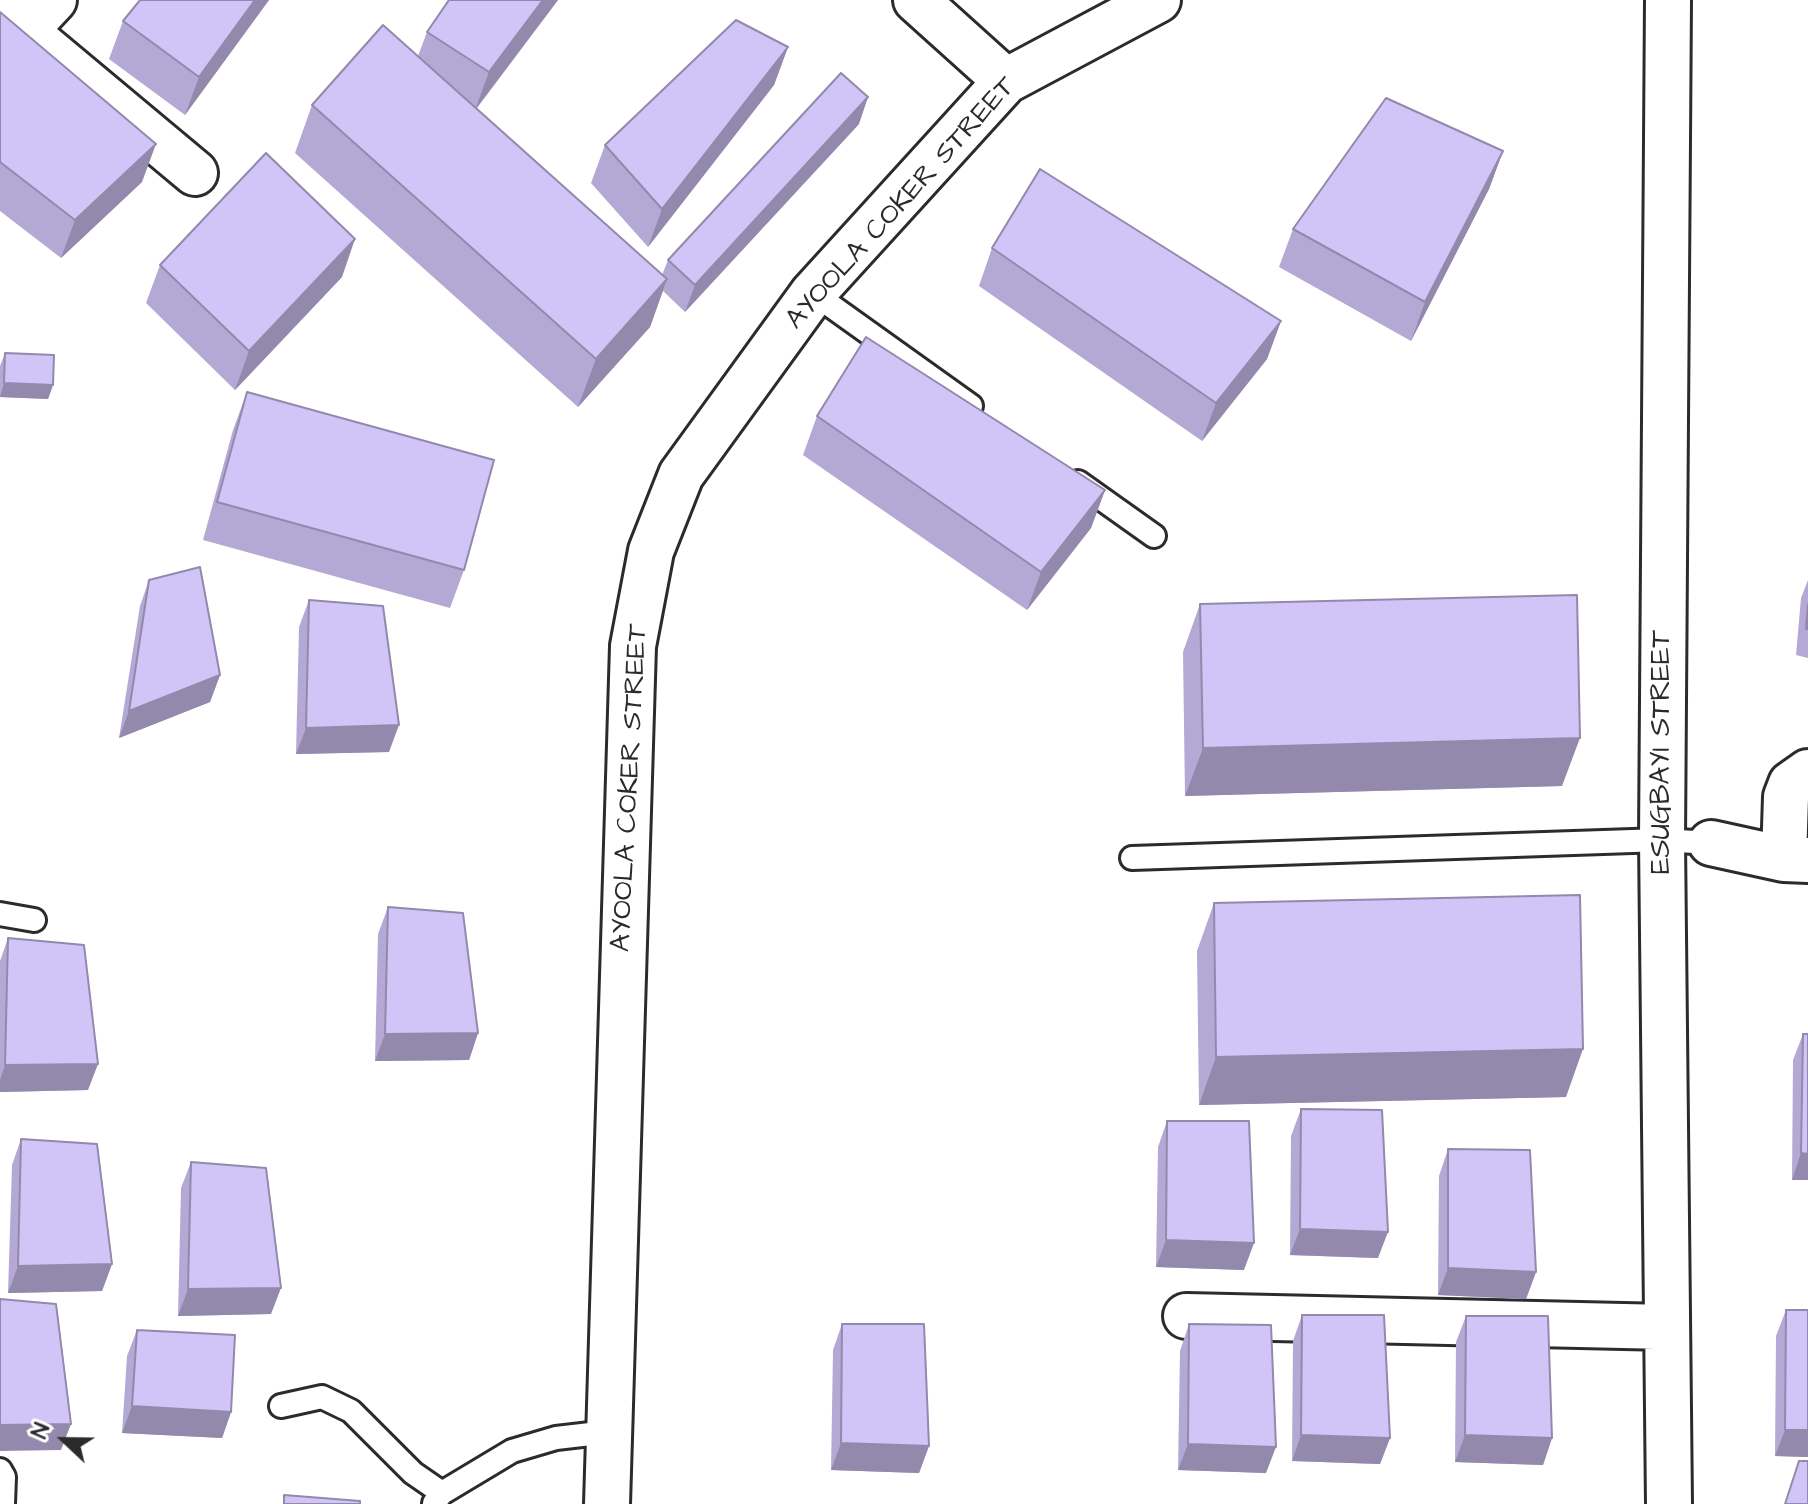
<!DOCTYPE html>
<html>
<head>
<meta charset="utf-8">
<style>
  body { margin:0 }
  #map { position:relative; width:1808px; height:1504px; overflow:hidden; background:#fff; font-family:"Architects Daughter",sans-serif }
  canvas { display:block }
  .north { position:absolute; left:24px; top:1400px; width:80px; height:80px; -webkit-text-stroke:6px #fff; paint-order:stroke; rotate:292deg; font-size:22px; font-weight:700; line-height:32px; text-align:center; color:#2b2b2b }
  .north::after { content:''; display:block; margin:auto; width:28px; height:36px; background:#2b2b2b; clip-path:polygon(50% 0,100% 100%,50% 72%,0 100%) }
</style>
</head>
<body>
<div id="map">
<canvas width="1808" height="1504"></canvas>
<div class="north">N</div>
</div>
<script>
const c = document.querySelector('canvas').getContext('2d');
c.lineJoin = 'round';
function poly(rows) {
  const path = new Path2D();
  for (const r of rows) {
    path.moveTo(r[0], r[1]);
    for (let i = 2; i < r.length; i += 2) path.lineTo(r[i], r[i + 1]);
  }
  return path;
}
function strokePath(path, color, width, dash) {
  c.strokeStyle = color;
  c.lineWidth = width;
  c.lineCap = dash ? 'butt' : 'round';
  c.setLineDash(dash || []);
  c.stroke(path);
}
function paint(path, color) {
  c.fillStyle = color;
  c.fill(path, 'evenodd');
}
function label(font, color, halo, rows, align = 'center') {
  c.font = font + ' "Architects Daughter",sans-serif';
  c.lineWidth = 8;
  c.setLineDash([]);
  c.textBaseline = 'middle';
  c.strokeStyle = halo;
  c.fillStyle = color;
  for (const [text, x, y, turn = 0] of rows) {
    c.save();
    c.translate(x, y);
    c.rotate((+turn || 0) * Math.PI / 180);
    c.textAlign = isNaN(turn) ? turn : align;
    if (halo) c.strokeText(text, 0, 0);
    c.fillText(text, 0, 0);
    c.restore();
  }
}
const service = poly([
  [813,293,971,406],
  [1078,482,1154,536],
  [1132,858,1662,840,1711,843],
  [0,914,34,920],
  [281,1406,322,1397,351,1411,413,1473,442,1493],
  [0,1470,4,1477,3,1504],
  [434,1503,442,1493,512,1451,556,1438,608,1432]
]);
const minor = poly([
  [916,0,1006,81],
  [1668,0,1662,840,1669,1504],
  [0,5,25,31,195,173],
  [25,31,54,0],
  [1711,843,1784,859,1808,860],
  [1784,859,1786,797,1791,784,1808,772],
  [1186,1316,1667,1327],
  [607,1504,633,646,651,551,681,475,813,293,1006,81,1158,0]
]);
strokePath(service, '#2b2b2b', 28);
strokePath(minor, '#2b2b2b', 50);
strokePath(service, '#fff', 22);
strokePath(minor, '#fff', 44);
paint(poly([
  [140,0,269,0,185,115,109,59,123,21],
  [449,0,558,0,477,108,662,275,668,260,859,124,685,312,663,291,650,327,578,407,295,153,312,105,418,56,427,32],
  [0,12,142,182,61,258,0,211],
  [788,47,774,85,648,247,591,183,605,145],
  [1503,151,1489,189,1411,341,1279,267,1293,229],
  [992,248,1281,321,1267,359,1202,441,979,286],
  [160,265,342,277,235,390,146,303],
  [5,353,53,385,48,399,0,397,0,366],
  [247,392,464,570,450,608,203,540,233,430],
  [817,416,1105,490,1091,528,1027,610,803,455],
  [149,580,220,675,210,702,119,738,140,606],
  [1808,580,1808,658,1796,655,1801,598],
  [309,600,389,752,296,754,299,627],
  [1200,604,1562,786,1185,796,1183,652],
  [1214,903,1566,1097,1199,1105,1197,951],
  [388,907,478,1033,469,1060,375,1061,378,934],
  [8,938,88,1090,0,1092,0,961],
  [1803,1034,1808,1034,1808,1180,1792,1180,1793,1060],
  [1301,1109,1378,1258,1290,1255,1291,1136],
  [1167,1121,1244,1270,1156,1267,1158,1147],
  [21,1139,112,1264,102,1291,8,1293,12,1165],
  [1448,1149,1536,1272,1526,1299,1438,1295,1439,1176],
  [191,1162,271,1314,178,1316,181,1188],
  [1786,1310,1808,1457,1775,1456,1776,1336],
  [1302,1315,1390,1438,1380,1464,1292,1461,1293,1341],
  [1466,1316,1552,1438,1543,1465,1455,1462,1456,1342],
  [842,1324,929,1446,919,1473,831,1470,833,1350],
  [1189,1324,1266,1473,1178,1470,1180,1351],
  [137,1330,231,1412,222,1438,122,1433,127,1356]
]), '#b4a9d4');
paint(poly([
  [255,0,269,0,185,115,199,77],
  [543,0,558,0,475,110,489,72],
  [788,47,774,85,648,247,662,209],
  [868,97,859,124,685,312,695,285],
  [156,144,142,182,61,258,75,220],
  [1503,151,1489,189,1411,341,1425,302],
  [355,239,342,277,235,390,249,351],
  [667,279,650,327,578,407,596,359],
  [1281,321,1267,359,1202,441,1216,403],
  [4,383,53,385,48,399,0,397],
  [1105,490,1091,528,1027,610,1041,572],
  [220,675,210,702,119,738,129,711],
  [399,725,389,752,296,754,306,728],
  [1580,738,1562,786,1185,796,1203,748],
  [478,1033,469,1060,375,1061,385,1034],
  [1583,1049,1566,1097,1199,1105,1216,1057],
  [98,1064,88,1090,0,1092,0,1080,5,1065],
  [1801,1153,1808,1154,1808,1180,1792,1180],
  [1300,1229,1388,1232,1378,1258,1290,1255],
  [1166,1240,1254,1243,1244,1270,1156,1267],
  [112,1264,102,1291,8,1293,18,1266],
  [1448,1268,1536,1272,1526,1299,1438,1295],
  [281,1288,271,1314,178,1316,188,1289],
  [132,1406,231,1412,222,1438,122,1433],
  [71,1424,61,1450,0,1451,0,1425],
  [1785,1430,1808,1430,1808,1457,1775,1456],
  [1301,1435,1390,1438,1380,1464,1292,1461],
  [1465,1435,1552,1438,1543,1465,1455,1462],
  [841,1443,929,1446,919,1473,831,1470],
  [1188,1444,1276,1447,1266,1473,1178,1470]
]), '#9289ac');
const building = poly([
  [140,0,255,0,199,77,123,21,140,0],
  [449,0,543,0,489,72,427,32,449,0],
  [0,12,156,144,75,220,0,162,0,12],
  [736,20,788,47,662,209,605,145,736,20],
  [383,25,667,279,596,359,312,105,383,25],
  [841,73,868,97,695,285,668,260,841,73],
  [1386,98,1503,151,1425,302,1293,229,1386,98],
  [266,153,355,239,249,351,160,265,266,153],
  [1040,169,1281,321,1216,403,992,248,1040,169],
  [866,337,1105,490,1041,572,817,416,866,337],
  [5,353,54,355,53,385,4,383,5,353],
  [247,392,494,460,464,570,217,502,247,392],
  [200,567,220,675,129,711,149,580,200,567],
  [1577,595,1580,738,1203,748,1200,604,1577,595],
  [309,600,383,606,399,725,306,728,309,600],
  [1808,604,1808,629,1806,629,1808,604],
  [1580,895,1583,1049,1216,1057,1214,903,1580,895],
  [388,907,463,913,478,1033,385,1034,388,907],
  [8,938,84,945,98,1064,5,1065,8,938],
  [1803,1034,1808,1034,1808,1154,1801,1153,1803,1034],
  [1301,1109,1382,1110,1388,1232,1300,1229,1301,1109],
  [1167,1121,1249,1121,1254,1243,1166,1240,1167,1121],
  [21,1139,97,1144,112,1264,18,1266,21,1139],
  [1448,1149,1530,1150,1536,1272,1448,1268,1448,1149],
  [191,1162,266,1168,281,1288,188,1289,191,1162],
  [0,1299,56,1304,71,1424,0,1425,0,1299],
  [1786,1310,1808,1310,1808,1430,1785,1430,1786,1310],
  [1302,1315,1384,1315,1390,1438,1301,1435,1302,1315],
  [1466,1316,1548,1316,1552,1438,1465,1435,1466,1316],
  [842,1324,924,1324,929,1446,841,1443,842,1324],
  [1189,1324,1271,1325,1276,1447,1188,1444,1189,1324],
  [137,1330,235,1335,231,1412,132,1406,137,1330],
  [1799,1461,1808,1461,1808,1504,1785,1504,1799,1461],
  [284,1495,360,1501,360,1504,284,1504,284,1495]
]);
paint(building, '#d1c4f6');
strokePath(building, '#9289ac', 2);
label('28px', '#2b2b2b', '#fff', [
  ["AYOOLA COKER STREET",902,204,-48],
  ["ESUGBAYI STREET",1663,752,-90],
  ["AYOOLA COKER STREET",631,788,-87]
]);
</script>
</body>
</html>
